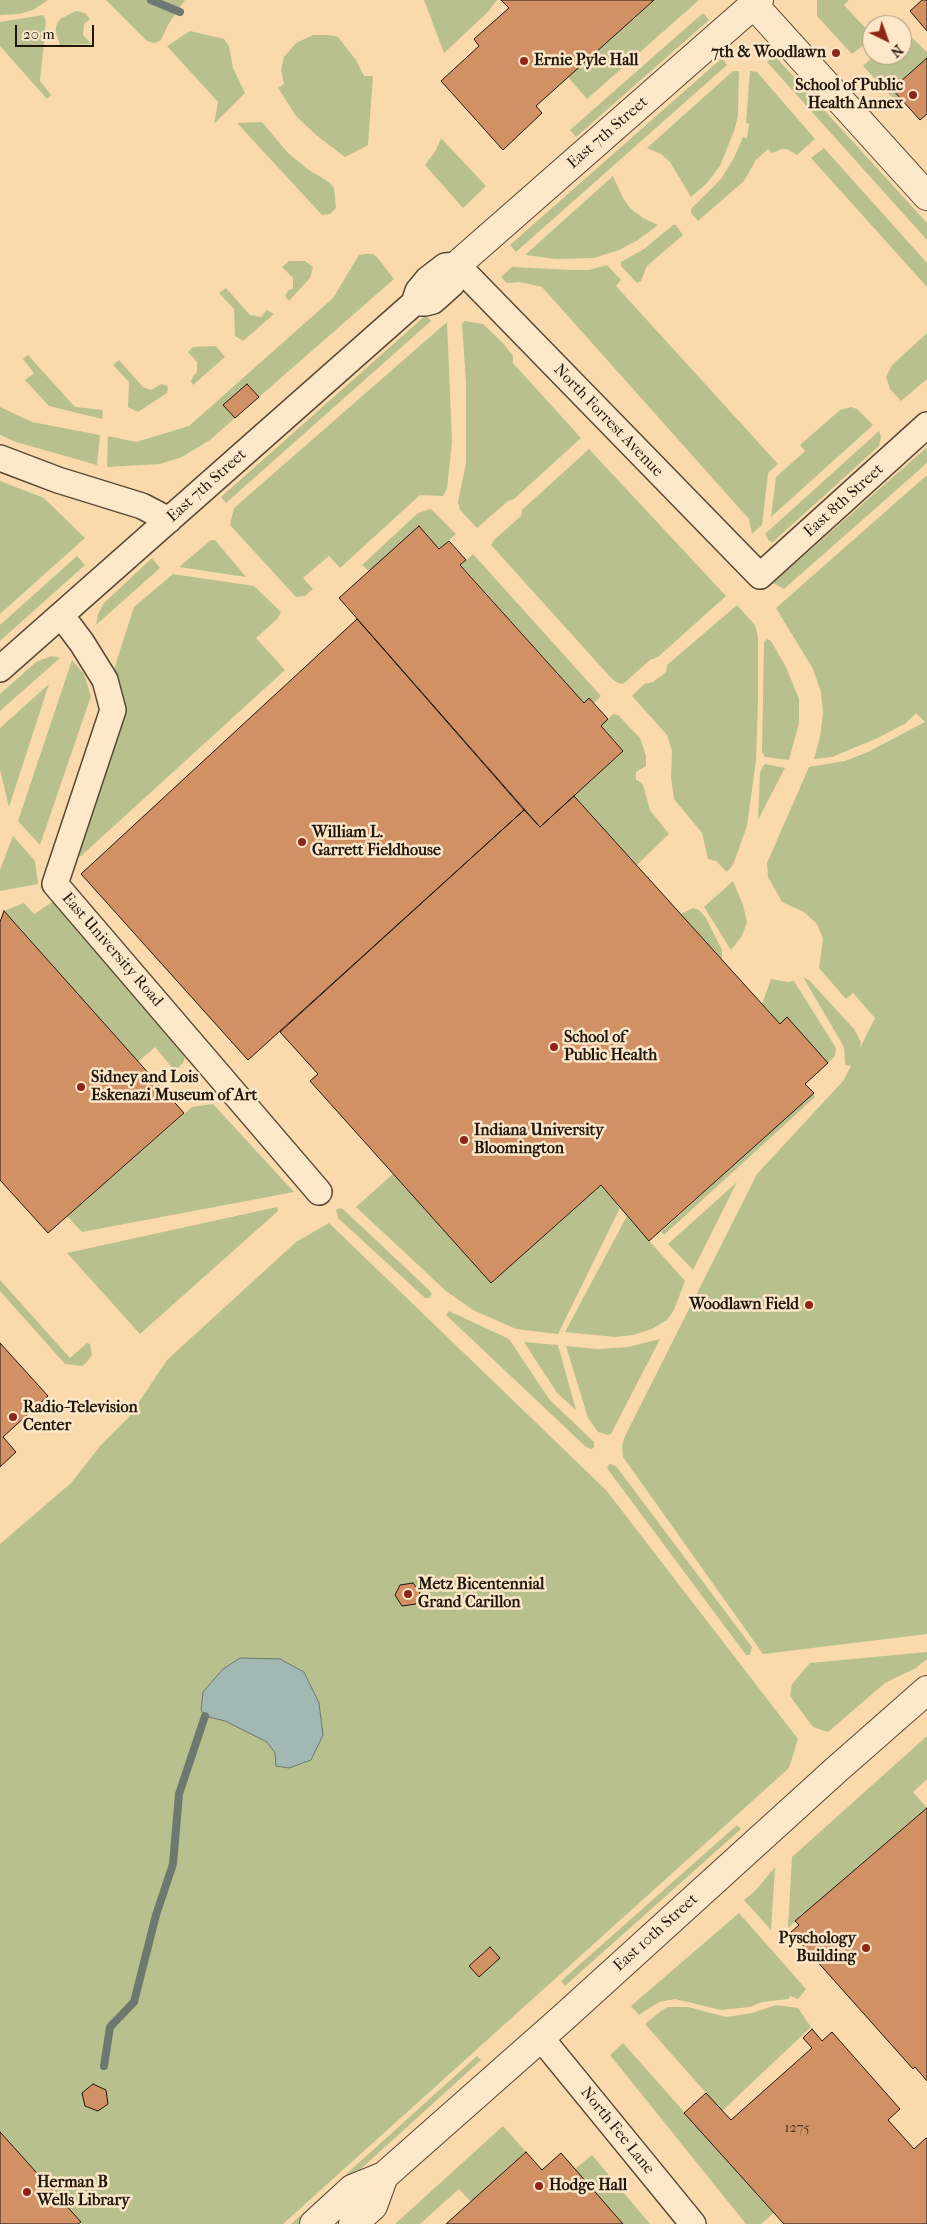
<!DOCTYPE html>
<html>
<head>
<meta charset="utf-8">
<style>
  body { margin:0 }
  #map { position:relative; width:927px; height:2224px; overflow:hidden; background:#fadaac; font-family:"IM FELL French Canon",serif }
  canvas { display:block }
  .north { position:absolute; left:862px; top:15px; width:50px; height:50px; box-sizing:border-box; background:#fce7c9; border:1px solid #a4947e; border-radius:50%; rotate:138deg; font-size:14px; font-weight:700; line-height:20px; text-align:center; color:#21170d }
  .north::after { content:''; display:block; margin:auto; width:18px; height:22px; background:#8f2418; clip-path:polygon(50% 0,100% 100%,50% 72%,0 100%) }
  .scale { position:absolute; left:15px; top:25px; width:79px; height:22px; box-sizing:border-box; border:2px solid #21170d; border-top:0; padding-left:6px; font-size:15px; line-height:18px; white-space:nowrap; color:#21170d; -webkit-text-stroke:4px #fce7c9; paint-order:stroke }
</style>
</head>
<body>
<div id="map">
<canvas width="927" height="2224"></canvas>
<div class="north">N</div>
<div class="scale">20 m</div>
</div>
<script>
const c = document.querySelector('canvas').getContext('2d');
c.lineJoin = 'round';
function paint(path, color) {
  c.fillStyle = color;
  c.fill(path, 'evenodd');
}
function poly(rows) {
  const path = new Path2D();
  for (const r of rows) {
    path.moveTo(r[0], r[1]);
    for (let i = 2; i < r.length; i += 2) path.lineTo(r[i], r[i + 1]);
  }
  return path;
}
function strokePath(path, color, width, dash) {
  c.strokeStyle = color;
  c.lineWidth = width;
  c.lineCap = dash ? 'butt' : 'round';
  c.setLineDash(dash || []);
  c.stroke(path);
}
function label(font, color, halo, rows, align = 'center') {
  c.font = font + ' "IM FELL French Canon",serif';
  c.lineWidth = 5;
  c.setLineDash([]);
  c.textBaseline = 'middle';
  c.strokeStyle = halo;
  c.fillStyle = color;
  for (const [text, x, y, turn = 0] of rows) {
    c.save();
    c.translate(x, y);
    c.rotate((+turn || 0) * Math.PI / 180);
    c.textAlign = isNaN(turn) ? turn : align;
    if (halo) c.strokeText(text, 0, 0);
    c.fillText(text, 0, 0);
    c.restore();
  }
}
paint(poly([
  [0,0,48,0,33,10,19,14,0,15],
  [106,0,185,0,168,25,161,40,155,43,147,41],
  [424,0,497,0,488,12,444,53],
  [654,0,699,0,587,99,568,77],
  [817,0,849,0,844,5,869,32,869,41,852,54,850,52,817,16],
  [76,11,85,13,90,19,84,24,83,35,92,44,60,45,56,33,56,26,60,19],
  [703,13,709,20,576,137,570,130],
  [43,15,46,21,40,81,51,95,47,99,0,46,0,22],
  [190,31,224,39,229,46,233,68,245,93,214,124,218,102,167,46],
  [902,31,906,32,927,52,927,58,904,102,900,106,863,66,875,55,902,55],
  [313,35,329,35,338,37,356,60,364,76,373,76,368,145,345,157,316,135,296,116,278,88,284,84,281,70,284,57,296,43],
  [774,55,927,223,927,240,767,62],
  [722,58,727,65,516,252,510,245],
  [733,71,739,71,738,116,734,131,720,166,707,183,691,197,670,162,661,154,647,148],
  [750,71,757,72,815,139,797,155,787,149,782,149,772,153,768,149,756,160,744,181,698,221,691,213,691,209,721,179,734,158,743,137,747,138,749,124,746,123],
  [262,122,288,153,309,170,329,182,334,188,336,208,330,214,322,215,237,123],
  [441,138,486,186,463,208,425,165,436,150],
  [824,148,927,263,927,287,811,158],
  [613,176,623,198,630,208,643,218,658,225,638,240,619,250,594,258,556,259,525,255],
  [673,225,676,225,683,235,647,266,641,281,637,283,621,266,621,262,644,249],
  [365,254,373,254,377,257,394,279,259,397,247,384,224,405,235,418,210,440,182,457,160,464,107,467,108,436,136,442,189,426,333,298,359,255],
  [289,261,305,261,313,267,310,278,289,301,285,296,288,291,293,288,293,278,282,267],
  [607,265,621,280,616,286,778,464,768,473,762,525,752,534,749,519,542,287,520,282,507,283,501,277,512,267,574,270,589,270],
  [226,288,250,315,261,317,267,310,274,314,243,341,235,336,234,309,219,293],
  [426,315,431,321,226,503,221,497],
  [465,321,483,324,503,343,513,356,513,363,581,438,514,499,508,501,477,528,460,510,458,502,466,463,466,382,462,324],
  [447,322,452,441,447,489,443,496,420,495,340,568,329,556,303,578,313,589,305,596,296,597,230,525,234,508],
  [927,333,927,379,901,401,890,389,886,377,892,365],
  [216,346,225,357,193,385,191,381,194,375,197,373,197,362,188,352,193,347],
  [28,355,75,407,103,410,102,419,49,406,25,380,34,373,23,359],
  [119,360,143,387,151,390,161,384,165,385,168,387,167,393,138,412,128,407,129,382,113,365],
  [0,407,32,422,100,435,97,465,16,442,0,435],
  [851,407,857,409,873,425,771,517,776,477,805,451,800,445,840,410],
  [879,431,881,437,879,446,773,542,769,541,765,534],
  [927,447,927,463,784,589,773,583],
  [589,449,726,596,658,657,650,660,623,684,618,683,612,679,491,545,494,540,521,516,522,510],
  [927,475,927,1634,763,1654,623,1457,622,1446,625,1436,757,1174,843,1081,851,1066,845,1065,844,1047,803,977,809,980,854,1029,861,1042,860,1048,875,1018,853,993,846,999,819,968,823,939,817,924,804,912,782,902,768,877,767,863,809,767,845,761,868,752,925,722,916,713,906,723,878,738,832,757,814,759,820,737,823,713,821,692,813,669,776,608],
  [0,481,44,498,85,538,0,614],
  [431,509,456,534,439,549,369,571,362,565,418,513],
  [211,540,215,540,246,577,179,567],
  [473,554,601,696,594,703,589,698,584,703,461,565],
  [77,556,85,565,0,641,0,625],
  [152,558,160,568,96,625,98,614,104,603],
  [173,574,254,586,281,612,277,619,256,638,285,670,81,856,76,857,71,850,120,686,114,669,134,607],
  [737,605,755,625,758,637,758,701,756,760,747,826,733,865,727,872,716,861,708,859,702,833,674,799,671,778,672,751,667,735,632,696,644,684,653,682,666,672,667,665],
  [767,639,771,641,786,667,799,699,799,723,789,760,765,757,762,752,764,642],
  [51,656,60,658,0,711,0,694,36,662],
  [72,660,84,674,91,696,40,845,18,821],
  [49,684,9,807,0,770,0,728],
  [613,714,618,715,640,738,646,756,646,766,636,772,636,780,642,783,644,788,650,810,669,834,637,865,574,796,623,751,601,726],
  [765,764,785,768,758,820,760,773,763,766],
  [13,836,35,861,38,884,0,891,0,870],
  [733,881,743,905,747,922,742,936,731,950,704,907],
  [54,901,183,1049,185,1057,183,1063,175,1071,155,1047,138,1062,4,911,24,903,34,914],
  [693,908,699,910,706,918,722,950,722,960,681,914],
  [771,979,788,982,794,981,836,1048,835,1056,828,1063,787,1018,780,1024,762,1004],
  [812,1093,815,1097,664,1235,661,1232],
  [213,1104,294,1192,82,1232,67,1216,192,1107],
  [393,1174,491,1283,601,1185,620,1208,558,1334,516,1329,473,1310,446,1291,356,1207],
  [737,1182,693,1270,668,1244],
  [277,1207,278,1211,140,1334,67,1253],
  [339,1208,343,1209,428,1289,432,1294,429,1298,425,1298,338,1218,336,1210],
  [627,1216,685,1281,674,1310,667,1320,652,1329,633,1335,615,1337,565,1332],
  [329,1223,606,1490,798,1739,789,1768,283,2224,82,2224,0,2132,0,1544,71,1483,101,1445,129,1417,167,1360,296,1242],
  [0,1280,70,1358,87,1343,90,1344,92,1355,86,1363,82,1366,65,1364,0,1291],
  [449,1311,509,1339,549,1399,594,1442,594,1447,592,1449,586,1447,446,1315],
  [660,1339,611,1434,608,1435,598,1432,588,1418,566,1346,597,1349,628,1347],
  [524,1342,558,1345,576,1410,557,1393],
  [610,1464,616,1466,752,1647,750,1655,746,1655,609,1471,607,1467],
  [927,1652,927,1659,916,1668,885,1683,828,1732,813,1727,790,1696,792,1684,810,1663],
  [927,1736,927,1779,913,1792,927,1808,788,1928,792,1857],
  [737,1825,741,1829,565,1986,561,1981],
  [775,1867,771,1930,744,1900,756,1890],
  [739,1913,806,1989,798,1999,790,1996,789,1999,762,2002,750,2007,721,2010,675,1999,659,2002,639,2015,631,2006],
  [776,2005,798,2008,811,2027,722,2111,645,2024,661,2011,668,2007,688,2007,726,2017,752,2013],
  [623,2043,774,2213,761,2224,746,2224,610,2055],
  [477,2056,481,2060,300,2224,291,2224],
  [503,2126,526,2152,471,2202,459,2189,420,2224,395,2224],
  [592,2155,650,2224,623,2224,575,2169]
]), '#b8c18e');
const water = poly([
  [240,1658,280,1659,304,1672,319,1703,323,1735,311,1760,289,1768,276,1766,275,1753,267,1742,225,1721,205,1716,201,1710,203,1692,223,1669,240,1658]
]);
paint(water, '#a1b8b3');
strokePath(water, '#6e7871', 1);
strokePath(poly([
  [151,0,180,12],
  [104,2066,110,2027,134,2002,156,1915,173,1864,179,1794,205,1716]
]), '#6e7871', 8);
const building = poly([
  [501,0,654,0,536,106,542,113,503,150,441,81,479,46,474,39,509,8,501,0],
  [922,0,927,0,927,31,910,11,922,0],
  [927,58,927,114,920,120,892,89,927,58],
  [247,384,259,397,235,418,223,405,247,384],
  [419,526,439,549,449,541,466,560,460,565,584,703,589,698,608,719,601,726,623,751,540,827,339,598,419,526],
  [357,619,524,810,248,1060,81,874,357,619],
  [574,796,780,1024,787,1017,828,1063,805,1084,814,1093,649,1241,601,1185,491,1283,310,1081,318,1074,280,1032,524,810,540,827,574,796],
  [4,911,184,1113,48,1233,0,1180,0,922,4,911],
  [0,1343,48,1396,3,1437,16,1452,0,1467,0,1343],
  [413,1583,420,1592,416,1604,402,1606,395,1595,400,1585,413,1583],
  [927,1808,927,2081,915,2067,913,2069,791,1932,799,1925,795,1921,927,1808],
  [490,1947,500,1958,479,1977,469,1966,490,1947],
  [812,2029,822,2041,832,2032,900,2109,888,2120,914,2149,926,2138,927,2139,927,2224,784,2224,684,2113,706,2093,731,2120,812,2048,803,2038,812,2029],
  [93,2084,106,2090,108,2104,98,2111,85,2106,82,2093,93,2084],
  [0,2132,81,2222,78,2224,0,2224,0,2132],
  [526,2152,542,2170,561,2153,623,2224,446,2224,526,2152]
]);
paint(building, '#d29065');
strokePath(building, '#21170d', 1);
const minor = poly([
  [457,265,760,576,927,425],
  [414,303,425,303,433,301,452,284,455,278,457,265],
  [0,458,58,480,142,506,169,520],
  [61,615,82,643,105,680,113,710,55,884,319,1192],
  [0,669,414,303,418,291,428,279,445,266,457,265],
  [541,2038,693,2224]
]);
const tertiary = poly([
  [754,5,927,196],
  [457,265,759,0],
  [314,2224,352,2189,384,2176,564,2017,836,1770,927,1690],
  [353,2224,373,2206,384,2176]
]);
strokePath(minor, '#574835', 28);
strokePath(tertiary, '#574835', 30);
strokePath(minor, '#fce7c9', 25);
strokePath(tertiary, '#fce7c9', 28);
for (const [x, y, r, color] of [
  [836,53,5,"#8f2418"],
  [524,61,5,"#8f2418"],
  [913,95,5,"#8f2418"],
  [302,842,5,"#8f2418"],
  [554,1047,5,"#8f2418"],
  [81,1087,5,"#8f2418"],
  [464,1140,5,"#8f2418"],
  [809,1305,5,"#8f2418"],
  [13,1417,5,"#8f2418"],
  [408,1594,5,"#8f2418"],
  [866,1948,5,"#8f2418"],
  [539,2186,5,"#8f2418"],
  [27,2192,5,"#8f2418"]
]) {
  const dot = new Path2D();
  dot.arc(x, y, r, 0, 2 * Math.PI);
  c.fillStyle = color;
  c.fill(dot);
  strokePath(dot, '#fce7c9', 2);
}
label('14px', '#4d3523', null, [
  ["1275",797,2129]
]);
label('bold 16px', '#21170d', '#fce7c9', [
  ["7th & Woodlawn",826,53,"right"],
  ["Ernie Pyle Hall",534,61],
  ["School of Public",903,86,"right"],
  ["Health Annex",903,104,"right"],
  ["William L.",312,833],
  ["Garrett Fieldhouse",312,851],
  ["School of",564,1038],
  ["Public Health",564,1056],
  ["Sidney and Lois",91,1078],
  ["Eskenazi Museum of Art",91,1096],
  ["Indiana University",474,1131],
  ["Bloomington",474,1149],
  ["Woodlawn Field",799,1305,"right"],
  ["Radio-Television",23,1408],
  ["Center",23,1426],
  ["Metz Bicentennial",418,1585],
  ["Grand Carillon",418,1603],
  ["Pyschology",856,1939,"right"],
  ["Building",856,1957,"right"],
  ["Herman B",37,2183],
  ["Wells Library",37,2201],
  ["Hodge Hall",549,2186]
], 'left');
label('16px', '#21170d', '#fce7c9', [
  ["East 7th Street",608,133,-41],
  ["North Forrest Avenue",608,421,46],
  ["East 7th Street",207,486,-42],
  ["East 8th Street",844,501,-42],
  ["East University Road",112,950,49],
  ["East 10th Street",656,1933,-42],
  ["North Fee Lane",617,2131,51]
]);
</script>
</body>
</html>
